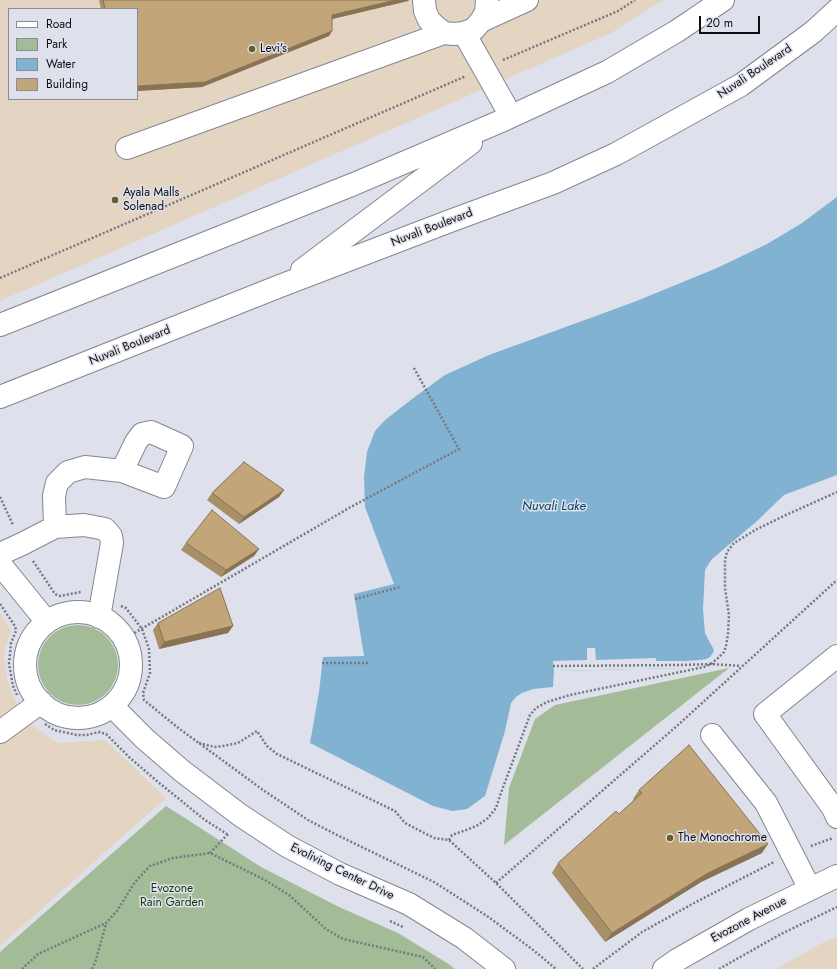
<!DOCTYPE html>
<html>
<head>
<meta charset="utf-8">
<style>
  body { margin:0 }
  #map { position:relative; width:837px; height:969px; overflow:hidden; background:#dee0ec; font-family:Jost,sans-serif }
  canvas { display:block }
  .legend { position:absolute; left:8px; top:8px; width:130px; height:92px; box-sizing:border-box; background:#dee0ec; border:1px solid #8a8c95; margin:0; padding:5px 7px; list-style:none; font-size:12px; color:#0d0e12 }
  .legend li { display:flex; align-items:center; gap:8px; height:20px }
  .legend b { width:20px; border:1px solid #8a8c95 }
  .scale { position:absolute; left:699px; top:16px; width:61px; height:18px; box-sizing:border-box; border:2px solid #0d0e12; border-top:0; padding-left:5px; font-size:12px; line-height:14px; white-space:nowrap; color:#0d0e12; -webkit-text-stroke:3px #dee0ec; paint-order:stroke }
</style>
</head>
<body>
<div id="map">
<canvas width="837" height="969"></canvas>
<ul class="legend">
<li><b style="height:5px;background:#fff"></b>Road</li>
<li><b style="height:11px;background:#a4bb98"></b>Park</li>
<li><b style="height:11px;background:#82b2d2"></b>Water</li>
<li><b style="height:11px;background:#c2a679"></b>Building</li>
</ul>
<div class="scale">20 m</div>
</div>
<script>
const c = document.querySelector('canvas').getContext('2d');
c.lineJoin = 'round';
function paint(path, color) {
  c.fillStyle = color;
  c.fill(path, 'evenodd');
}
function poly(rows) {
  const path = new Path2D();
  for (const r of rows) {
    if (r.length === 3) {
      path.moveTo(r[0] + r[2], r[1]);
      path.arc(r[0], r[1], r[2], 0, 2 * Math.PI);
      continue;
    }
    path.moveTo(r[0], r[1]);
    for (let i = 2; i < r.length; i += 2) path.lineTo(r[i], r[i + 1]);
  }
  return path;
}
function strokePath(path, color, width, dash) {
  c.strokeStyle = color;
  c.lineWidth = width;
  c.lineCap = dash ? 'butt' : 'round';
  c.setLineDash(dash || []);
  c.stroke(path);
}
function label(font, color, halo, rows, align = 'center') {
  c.font = font + ' Jost,sans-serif';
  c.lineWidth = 3;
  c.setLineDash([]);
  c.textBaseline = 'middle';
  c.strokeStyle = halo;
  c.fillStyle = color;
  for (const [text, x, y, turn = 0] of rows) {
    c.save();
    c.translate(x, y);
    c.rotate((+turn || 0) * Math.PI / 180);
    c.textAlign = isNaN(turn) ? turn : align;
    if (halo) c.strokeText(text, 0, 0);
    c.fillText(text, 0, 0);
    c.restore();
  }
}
paint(poly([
  [0,0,663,0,611,33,0,301],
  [9,9,137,9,137,99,9,99],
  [0,613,11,630,4,653,7,679,19,710,32,725,58,743,105,740,166,798,0,946],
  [837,937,837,969,776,969,822,943]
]), '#e4d4c2');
paint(poly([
  [78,665,40],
  [729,668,504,845,509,788,535,719,555,705],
  [166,806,261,867,339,907,398,933,447,963,455,969,0,969,0,952]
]), '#a4bb98');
paint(poly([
  [837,197,837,475,784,495,756,522,712,559,708,565,705,570,703,609,705,633,710,643,713,648,714,651,710,657,706,659,700,660,685,661,683,663,681,668,554,671,553,687,533,689,522,693,516,697,511,703,505,731,485,796,467,809,452,811,433,806,310,743,319,692,323,657,364,656,354,594,394,584,365,507,364,477,367,452,375,431,385,420,412,399,445,375,489,355,634,302,717,268,767,244,802,223]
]), '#82b2d2');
paint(poly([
  [587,648,595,648,596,660,656,658,656,661,685,661,683,663,681,668,554,671,553,661,587,660]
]), '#dee0ec');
const minor = poly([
  [424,0,425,11,429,20,436,27,444,33,454,34,464,33,474,29,481,21,486,12,487,0],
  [481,21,527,0],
  [464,33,511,116],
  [127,148,444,33],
  [55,527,54,496,57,483,68,472,85,467,122,471,164,487,182,446,151,432,142,434,136,442,122,471],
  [0,554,22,544,55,527,84,525,105,529,111,536,112,543,99,617],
  [0,564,47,622],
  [78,665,53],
  [837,656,765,714,833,808,837,817],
  [112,706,145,739,182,771,240,815,287,846,340,874,409,904,464,938,504,969],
  [0,732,41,702],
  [712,735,766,803,810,889],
  [664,969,677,960,749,919,837,876]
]);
const major = poly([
  [302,270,471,143],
  [0,325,354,184,499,122,607,72,677,31,723,0],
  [0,397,280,286,450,221,553,183,616,154,741,85,813,32,837,10]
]);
strokePath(minor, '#848691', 24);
strokePath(major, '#848691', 24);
strokePath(poly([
  [503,60,618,11,635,0],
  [0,278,466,76],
  [0,497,13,525],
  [33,561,55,594,60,596,81,592],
  [355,599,400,587],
  [0,604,15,626,16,631,11,643,9,664,13,686,17,695],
  [121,606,126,608,142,629,149,649,150,673,143,693,144,700,177,727,263,790,308,820,337,835,434,882,487,916,532,949,556,969],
  [124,639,349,508,459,449,414,368],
  [322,663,370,663],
  [553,666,682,665,711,664,741,666],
  [45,724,54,730,77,735,87,735,99,732,106,734,129,757,158,782,205,820,227,834],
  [199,743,215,747,223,746,238,743,257,731,267,746,277,754,395,811,405,823,434,838,449,840,496,883,583,969],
  [449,840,452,835,469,829,478,825,488,818,496,808,501,793,530,715,536,708,547,702,570,695,704,667,711,664,718,658,724,652,726,646,728,634,729,615,725,588,725,560,727,552,730,548,734,543,757,529,786,515,837,492],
  [811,846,833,838],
  [210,853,228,834],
  [496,883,678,725,837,580],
  [390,921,403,927],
  [22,969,38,954,106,923,117,911,135,882,150,866,173,858,210,853,265,880,289,895,326,929,343,939,423,957,435,969],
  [92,969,95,963,106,924],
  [593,969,642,932,694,903,774,862],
  [719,969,781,934,837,907]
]), '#767880', 2.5, [2, 2]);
strokePath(minor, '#fff', 22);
strokePath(major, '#fff', 22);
paint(poly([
  [99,0,409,0,408,1,332,19,332,31,329,36,202,87,137,91,137,9,101,9],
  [284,490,279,497,239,524,207,500,212,493],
  [186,543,259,549,254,556,221,577,181,550],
  [158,623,233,626,228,633,159,649,153,630],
  [639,790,762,853,701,882,605,942,552,873,558,863,619,814,634,800,633,799]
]), '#a78f68');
paint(poly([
  [396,0,409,0,408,1,328,20,332,15],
  [332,31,329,36,202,87,137,91,137,86],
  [284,490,279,497,239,524,244,517],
  [259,549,254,556,221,577,226,570],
  [233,626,228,633,159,649,164,642],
  [768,844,762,853,701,882,605,942,612,933,708,873]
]), '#887455');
const building = poly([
  [103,0,396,0,332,15,332,31,205,82,137,86,137,9,105,9,103,0],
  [244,462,284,490,244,517,212,493,244,462],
  [212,510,259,549,226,570,186,543,212,510],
  [220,588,233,626,164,642,158,623,220,588],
  [689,745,768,844,708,873,612,933,558,863,616,811,619,814,642,793,639,790,689,745]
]);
paint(building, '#c2a679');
strokePath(building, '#887455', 1);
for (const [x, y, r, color] of [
  [252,49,4,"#635e2a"],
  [115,200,4,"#635e2a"],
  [670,838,4,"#635e2a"]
]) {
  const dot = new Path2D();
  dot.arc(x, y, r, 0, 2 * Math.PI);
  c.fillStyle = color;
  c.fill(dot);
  strokePath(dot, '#dee0ec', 1.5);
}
label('12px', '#0d0e12', '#dee0ec', [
  ["Levi's",260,49],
  ["Ayala Malls",123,193],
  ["Solenad",123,207],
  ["The Monochrome",678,838]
], 'left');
label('12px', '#0d0e12', '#dee0ec', [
  ["Nuvali Boulevard",755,72,-34],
  ["Nuvali Boulevard",432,228,-21],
  ["Nuvali Boulevard",130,346,-22],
  ["Evoliving Center Drive",342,872,26],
  ["Evozone Avenue",749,920,-28]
]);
label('12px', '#1a3606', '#dee0ec', [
  ["Evozone",172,889],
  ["Rain Garden",172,903]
]);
label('italic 13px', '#044363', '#dee0ec', [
  ["Nuvali Lake",554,507]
]);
</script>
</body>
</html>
